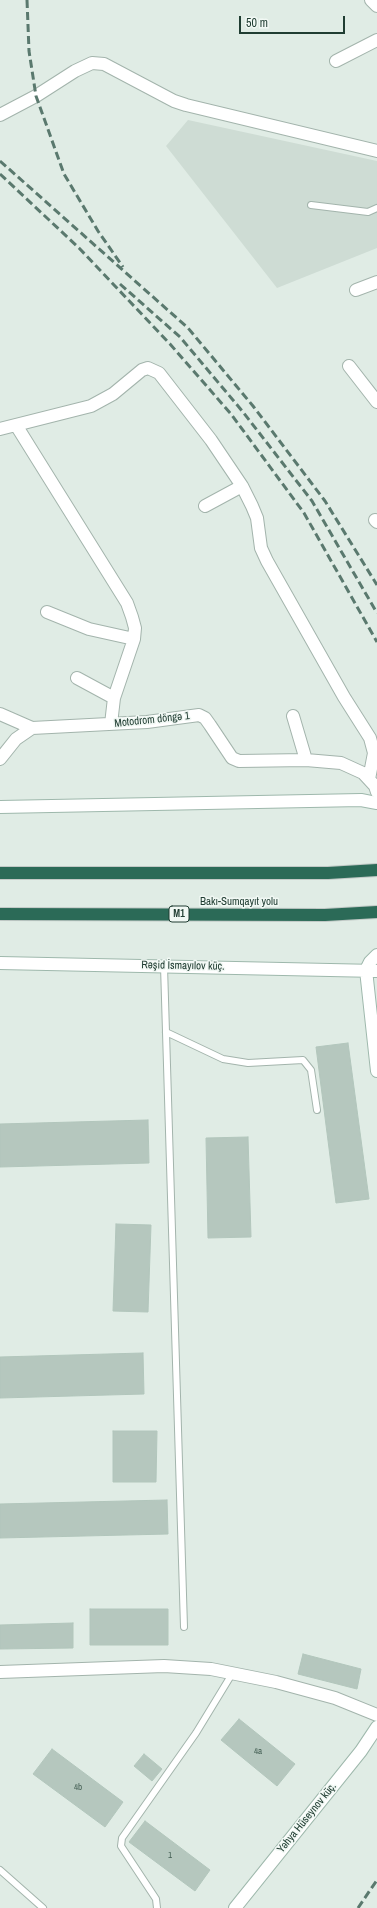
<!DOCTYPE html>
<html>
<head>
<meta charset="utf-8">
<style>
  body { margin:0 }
  #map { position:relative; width:377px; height:1908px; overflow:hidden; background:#e0ece5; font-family:"Archivo Narrow",sans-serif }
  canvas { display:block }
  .scale { position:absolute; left:239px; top:16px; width:106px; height:18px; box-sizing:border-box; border:2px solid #203d32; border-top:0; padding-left:5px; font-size:12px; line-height:14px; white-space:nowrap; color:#203d32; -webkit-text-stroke:3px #f1f8f4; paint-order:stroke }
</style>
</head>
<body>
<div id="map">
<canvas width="377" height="1908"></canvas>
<div class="scale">50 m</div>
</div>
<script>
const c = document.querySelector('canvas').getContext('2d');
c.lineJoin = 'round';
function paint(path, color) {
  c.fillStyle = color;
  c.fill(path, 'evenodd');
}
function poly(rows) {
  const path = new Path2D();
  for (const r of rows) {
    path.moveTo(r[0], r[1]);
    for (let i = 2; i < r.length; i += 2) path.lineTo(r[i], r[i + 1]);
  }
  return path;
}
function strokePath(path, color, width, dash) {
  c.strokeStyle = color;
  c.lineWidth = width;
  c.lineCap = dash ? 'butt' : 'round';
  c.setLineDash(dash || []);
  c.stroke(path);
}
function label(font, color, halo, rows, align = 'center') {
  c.font = font + ' "Archivo Narrow",sans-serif';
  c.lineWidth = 3;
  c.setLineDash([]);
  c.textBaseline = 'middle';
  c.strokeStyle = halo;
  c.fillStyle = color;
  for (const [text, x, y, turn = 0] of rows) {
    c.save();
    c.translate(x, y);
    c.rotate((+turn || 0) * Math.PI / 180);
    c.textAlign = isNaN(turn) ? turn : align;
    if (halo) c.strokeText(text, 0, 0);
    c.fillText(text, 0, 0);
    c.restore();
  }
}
paint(poly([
  [188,120,377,161,377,248,277,288,166,146]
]), '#cedcd4');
const building = poly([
  [348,1043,369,1199,336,1203,316,1047,348,1043],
  [148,1120,149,1163,0,1167,0,1124,148,1120],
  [248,1137,251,1237,208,1238,206,1138,248,1137],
  [116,1224,151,1225,148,1312,113,1311,116,1224],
  [143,1353,144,1394,0,1398,0,1357,143,1353],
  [113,1431,157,1431,156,1482,113,1482,113,1431],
  [167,1500,168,1534,0,1538,0,1504,167,1500],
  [90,1609,168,1609,168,1645,90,1645,90,1609],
  [73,1623,73,1648,0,1649,0,1625,73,1623],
  [303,1654,361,1669,357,1689,298,1674,303,1654],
  [239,1719,295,1764,277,1786,221,1740,239,1719],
  [52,1749,123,1802,105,1827,33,1774,52,1749],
  [144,1754,162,1769,152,1781,134,1766,144,1754],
  [145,1821,210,1870,195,1891,129,1842,145,1821]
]);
paint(building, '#b5c7be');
strokePath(building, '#b2c6bc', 1);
const lane = poly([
  [311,205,368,212,377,208],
  [164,966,184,1627],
  [166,1032,223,1059,248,1063,303,1060,311,1070,317,1110],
  [0,1870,43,1908],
  [157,1908,156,1899,121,1846,122,1838,196,1733,232,1674]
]);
const street = poly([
  [371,0,377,6],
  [336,61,377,40],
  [0,115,36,96,75,71,92,63,104,64,174,101,186,105,377,151],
  [356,290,377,282],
  [349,366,377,402],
  [16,425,127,603,132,617,135,628,134,639,114,698,111,724],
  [0,429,91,406,113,394,142,370,148,368,159,373,211,440,242,486,252,506,257,518,261,548,267,561,344,697,370,738,374,753,369,779],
  [205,506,242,486],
  [375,520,377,522],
  [47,612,89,629,134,639],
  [77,678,114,698],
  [0,714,32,728],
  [293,716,306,760],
  [0,759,16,739,32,728,147,722,199,715,205,718,210,725,232,758,239,761,306,760,341,763,363,773,375,786,377,792],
  [0,1672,164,1666,211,1669,276,1682,335,1698,377,1715]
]);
const secondary = poly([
  [0,807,361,800,377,803],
  [377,955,370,962,366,970,377,1071],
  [0,963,377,971],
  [235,1908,361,1751,377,1727]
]);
const highway = poly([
  [0,873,328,873,377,870],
  [0,914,325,915,377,912]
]);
strokePath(lane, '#a3b4ac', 8);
strokePath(street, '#a3b4ac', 14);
strokePath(secondary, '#9eb8ac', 14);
strokePath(highway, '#c1c9c6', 14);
strokePath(lane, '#fff', 6);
strokePath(street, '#fff', 12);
strokePath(secondary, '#fff', 12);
strokePath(highway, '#2b6a57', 12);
strokePath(poly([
  [27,0,29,51,36,96,64,174,98,231,123,267],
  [0,161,188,328,253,406,325,501,377,585],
  [0,174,79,248,170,344,231,414,304,513,377,642],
  [120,284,180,337,243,412,312,501,377,613],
  [358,1908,377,1880]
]), '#5a796e', 3, [8, 4]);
label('9px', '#456055', null, [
  ["4a",258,1752],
  ["4b",78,1788],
  ["1",170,1856]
]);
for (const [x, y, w] of [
  [179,914,20]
]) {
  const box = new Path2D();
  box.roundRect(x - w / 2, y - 8, w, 16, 3);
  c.fillStyle = '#f1f8f4';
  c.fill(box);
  strokePath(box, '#203d32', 1);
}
label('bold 10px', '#203d32', null, [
  ["M1",179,914]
]);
label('11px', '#203d32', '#f1f8f4', [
  ["Motodrom döngə 1",152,720,-6],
  ["Bakı-Sumqayıt yolu",239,902],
  ["Rəşid İsmayılov küç.",183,966,1],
  ["Yəhya Hüseynov küç.",307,1818,-51]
]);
</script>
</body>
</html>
